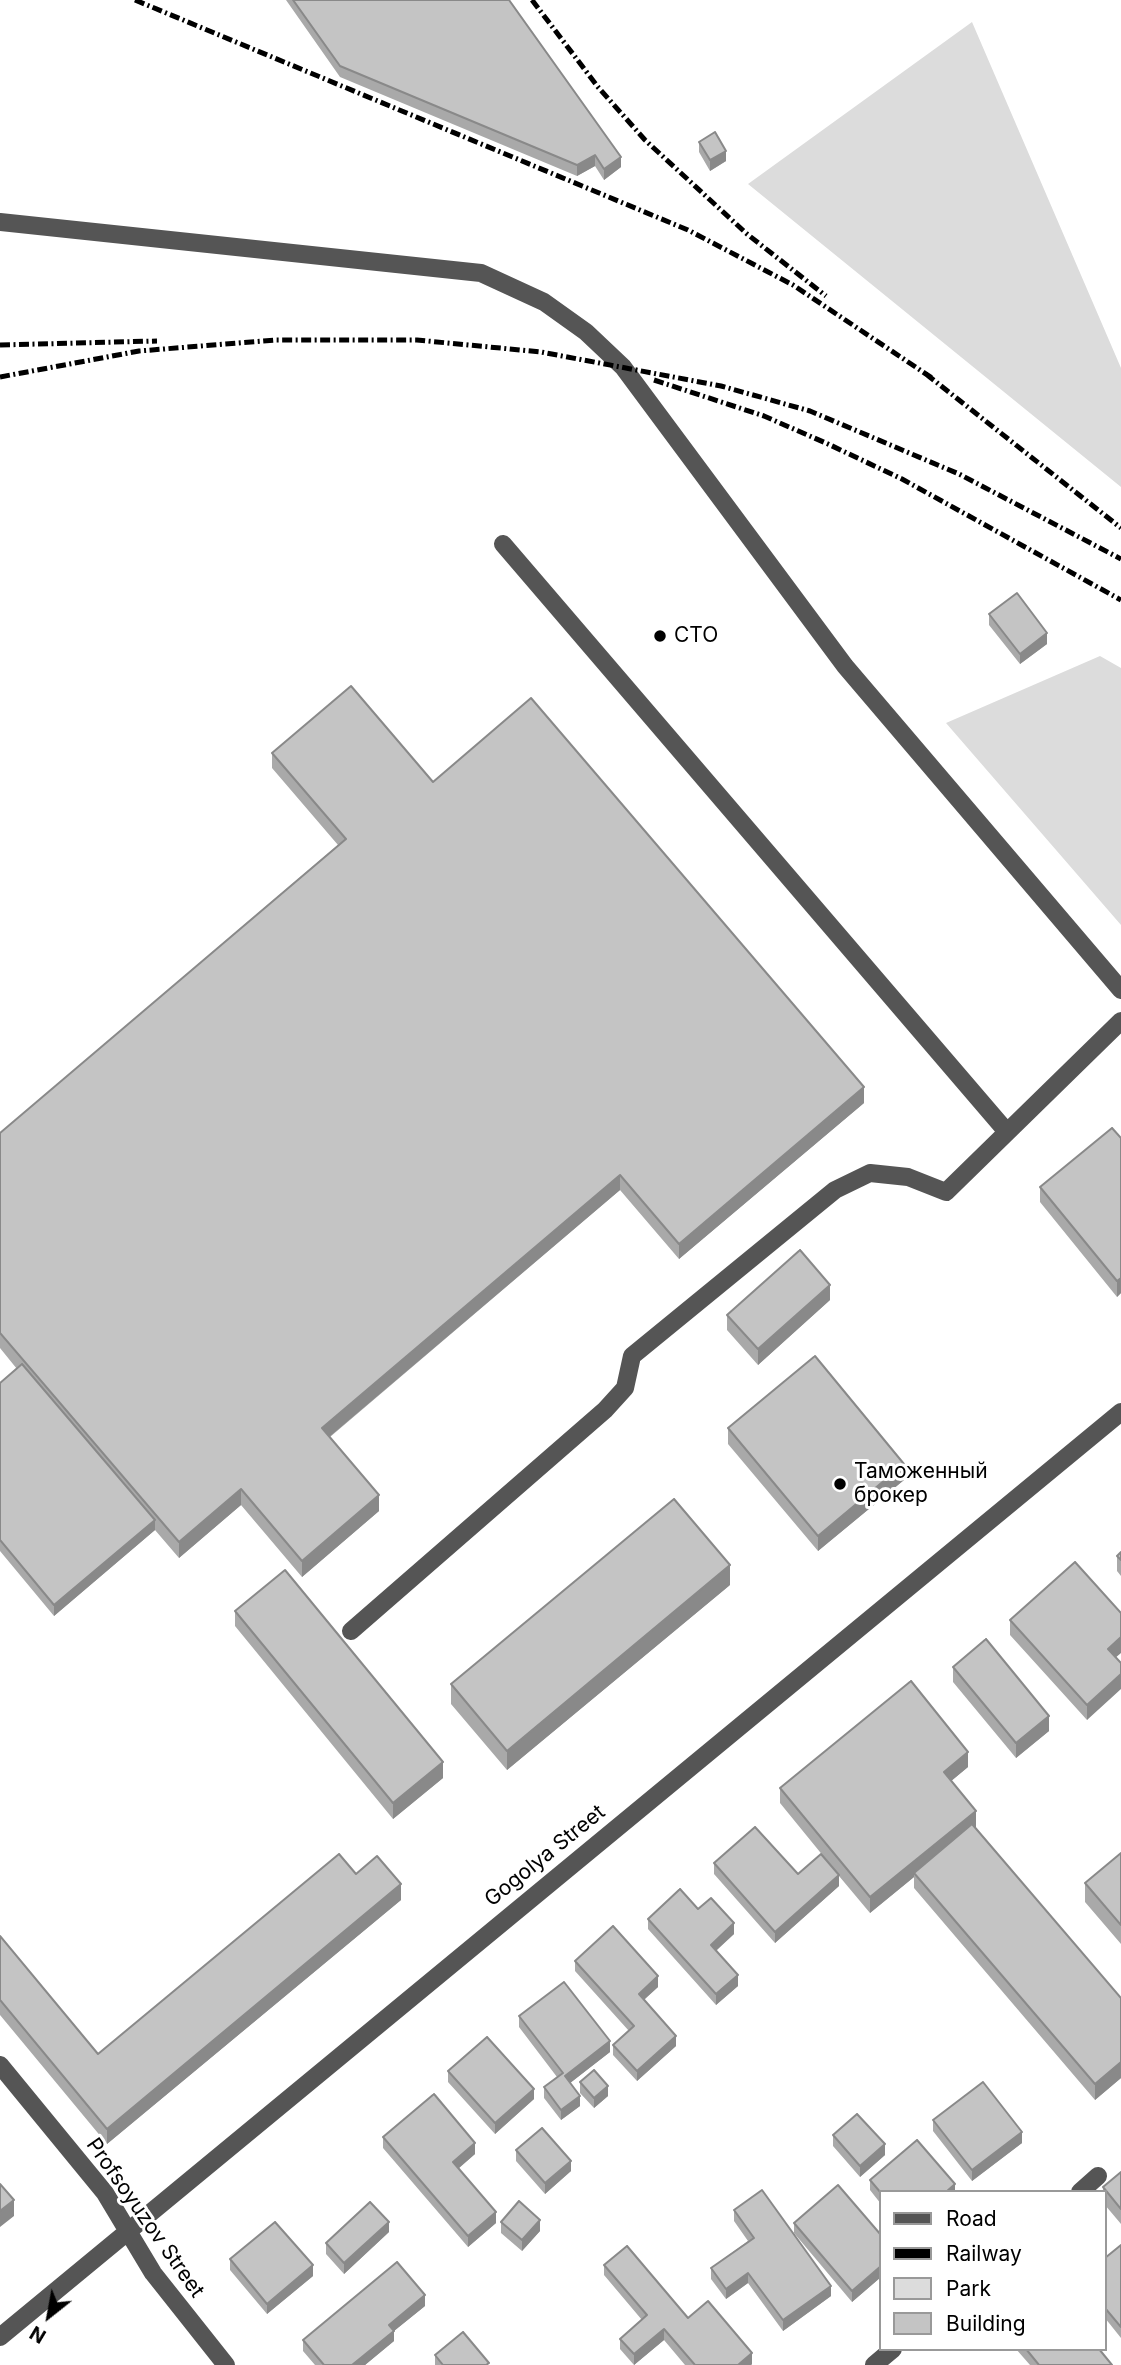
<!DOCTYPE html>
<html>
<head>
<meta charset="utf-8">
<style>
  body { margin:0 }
  #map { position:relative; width:1121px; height:2365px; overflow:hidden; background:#fff; font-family:Inter,sans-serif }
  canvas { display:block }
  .legend { position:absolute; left:879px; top:2190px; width:228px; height:161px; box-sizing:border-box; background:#fff; border:2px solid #999; margin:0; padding:9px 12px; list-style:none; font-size:21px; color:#000 }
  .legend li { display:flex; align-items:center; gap:14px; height:35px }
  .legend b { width:35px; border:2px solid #999 }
  .north { position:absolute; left:14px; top:2281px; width:70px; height:70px; -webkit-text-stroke:5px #fff; paint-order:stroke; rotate:211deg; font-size:19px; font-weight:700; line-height:28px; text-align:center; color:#000 }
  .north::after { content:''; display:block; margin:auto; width:24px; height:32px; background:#000; clip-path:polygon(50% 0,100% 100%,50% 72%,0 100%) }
</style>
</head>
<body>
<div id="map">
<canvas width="1121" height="2365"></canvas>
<ul class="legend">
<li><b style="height:9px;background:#555"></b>Road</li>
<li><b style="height:9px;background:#000"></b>Railway</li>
<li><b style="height:19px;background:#dcdcdc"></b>Park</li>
<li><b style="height:19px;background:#c4c4c4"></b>Building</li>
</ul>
<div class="north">N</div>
</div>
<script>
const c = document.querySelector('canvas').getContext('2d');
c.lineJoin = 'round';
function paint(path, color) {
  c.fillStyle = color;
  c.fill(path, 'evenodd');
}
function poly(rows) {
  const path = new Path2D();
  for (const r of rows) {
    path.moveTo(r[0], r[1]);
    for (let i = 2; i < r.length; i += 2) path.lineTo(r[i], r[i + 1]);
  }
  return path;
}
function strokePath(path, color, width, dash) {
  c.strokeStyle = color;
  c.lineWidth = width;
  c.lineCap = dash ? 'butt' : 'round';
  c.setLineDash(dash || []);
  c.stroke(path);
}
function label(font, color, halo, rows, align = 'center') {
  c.font = font + ' Inter,sans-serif';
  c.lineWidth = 6;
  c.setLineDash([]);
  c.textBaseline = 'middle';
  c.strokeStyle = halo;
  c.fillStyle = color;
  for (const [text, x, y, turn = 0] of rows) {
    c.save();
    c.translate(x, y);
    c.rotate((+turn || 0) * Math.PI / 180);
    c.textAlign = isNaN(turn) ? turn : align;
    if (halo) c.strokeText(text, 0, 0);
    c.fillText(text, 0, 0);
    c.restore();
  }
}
paint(poly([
  [972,22,1121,368,1121,487,748,184],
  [1100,656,1121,668,1121,925,946,723]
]), '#dcdcdc');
strokePath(poly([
  [0,222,481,273,544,302,586,332,623,367,845,666,1121,990],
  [503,544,1007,1132],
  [351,1631,605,1410,625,1388,632,1356,835,1190,870,1173,908,1177,946,1192,1121,1021],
  [0,2065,105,2193,153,2273,226,2365],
  [1080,2192,1098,2176],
  [0,2337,1121,1412],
  [874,2365,893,2349]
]), '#555', 18);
strokePath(poly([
  [135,0,688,230,793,285,932,378],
  [532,0,598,87,645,140,747,234,826,296],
  [0,345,157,341],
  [926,374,1121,528],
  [0,377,139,351,276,340,417,340,541,352,721,386,810,411,959,474,1121,559],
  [654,380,764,416,828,444,902,479,1121,600]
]), '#000', 5, [10, 3.5, 2, 3.5]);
paint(poly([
  [286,0,509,0,621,167,604,180,595,166,577,176,340,77],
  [699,142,726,161,710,171,699,152],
  [989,614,1047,644,1020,664,989,625],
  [272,753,433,782,864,1103,679,1259,620,1190,330,1437,379,1511,302,1577,241,1505,179,1558,155,1530,54,1616,0,1551,0,1383,17,1369,0,1348,0,1133,338,845,272,768],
  [1121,1138,1121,1293,1117,1297,1040,1202,1040,1187],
  [830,1300,758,1365,727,1330,727,1315],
  [728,1428,904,1480,818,1551,728,1444],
  [1121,1552,1121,1576,1117,1571,1117,1556],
  [730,1585,507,1770,451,1704,451,1684],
  [235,1611,443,1778,393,1819,235,1626],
  [1010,1620,1116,1657,1087,1720,1010,1635],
  [953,1667,1049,1731,1016,1758,953,1682],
  [968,1767,951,1781,976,1827,975,1827,1121,1998,1121,2078,1095,2100,914,1888,914,1877,870,1913,839,1876,839,1886,775,1943,714,1874,714,1863,798,1874,833,1868,780,1803,780,1788],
  [1121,1853,1121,1944,1085,1902,1085,1883],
  [356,1874,401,1900,107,2144,0,2015,0,1936,98,2054],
  [698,1909,734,1934,716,1951,738,1986,716,2005,648,1929,648,1919],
  [575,1961,658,1987,644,2000,676,2046,637,2081,613,2055,613,2045,629,2031,575,1971],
  [519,2016,610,2052,570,2083,580,2106,561,2120,544,2098,544,2087,557,2077,519,2027],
  [448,2071,534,2099,495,2134,448,2082],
  [580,2082,608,2096,594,2108,580,2093],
  [933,2120,1022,2143,972,2181,933,2131],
  [833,2135,885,2155,860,2177,833,2146],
  [383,2137,475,2154,458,2169,496,2223,468,2247,383,2148],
  [516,2150,571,2171,545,2194,516,2161],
  [1121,2172,1121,2224,1105,2205,1105,2192,1103,2192,1103,2187],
  [870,2180,955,2192,881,2192,881,2204,870,2190],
  [734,2210,831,2296,783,2331,748,2283,726,2299,711,2279,711,2268,748,2241,734,2221],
  [501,2222,540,2231,522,2251,501,2233],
  [794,2223,881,2235,881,2277,852,2302,794,2233],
  [389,2232,344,2274,326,2254,326,2243],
  [1121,2245,1121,2338,1105,2318,1105,2258],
  [230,2259,313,2276,267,2314,230,2270],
  [604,2265,688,2318,752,2364,751,2365,685,2365,664,2340,634,2365,620,2349,620,2339,642,2320,604,2275],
  [425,2306,394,2331,394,2341,365,2365,315,2365,303,2351,303,2340],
  [1016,2349,1099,2349,1112,2365,1030,2365],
  [435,2355,489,2365,435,2365]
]), '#a9a9a9');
paint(poly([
  [726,151,726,161,710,171,710,160],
  [595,155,595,166,577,176,577,165],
  [621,157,621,167,604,180,604,169],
  [1047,633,1047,644,1020,664,1020,654],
  [864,1087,864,1103,679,1259,679,1244],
  [620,1175,620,1190,322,1443,322,1428],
  [1121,1278,1121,1293,1117,1297,1117,1281],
  [830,1285,830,1300,758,1365,758,1349],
  [904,1464,904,1480,818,1551,818,1536],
  [241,1489,241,1505,179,1558,179,1542],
  [379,1495,379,1511,302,1577,302,1561],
  [155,1520,155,1530,54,1616,54,1605],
  [730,1565,730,1585,507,1770,507,1751],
  [1121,1637,1121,1653,1108,1664,1108,1649],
  [1121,1674,1121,1689,1087,1720,1087,1705],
  [1049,1716,1049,1731,1016,1758,1016,1743],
  [968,1752,968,1767,944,1787,944,1772],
  [443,1762,443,1778,393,1819,393,1803],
  [976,1811,976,1827,916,1875,914,1873,914,1877,870,1913,870,1897],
  [839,1875,839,1886,775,1943,775,1932],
  [401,1884,401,1900,107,2144,107,2129],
  [734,1923,734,1934,711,1955,711,1945],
  [738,1975,738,1986,716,2005,716,1994],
  [658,1976,658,1987,639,2004,639,1994],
  [676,2036,676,2046,637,2081,637,2071],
  [610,2041,610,2052,565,2087,565,2076],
  [1121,2062,1121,2078,1095,2100,1095,2084],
  [608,2086,608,2096,594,2108,594,2098],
  [534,2089,534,2099,495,2134,495,2123],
  [580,2096,580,2106,561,2120,561,2110],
  [1022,2132,1022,2143,972,2181,972,2170],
  [475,2143,475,2154,453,2173,453,2162],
  [885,2144,885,2155,860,2177,860,2166],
  [571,2161,571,2171,545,2194,545,2183],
  [955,2184,955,2192,946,2192],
  [14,2200,14,2216,0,2227,0,2211],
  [496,2212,496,2223,468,2247,468,2236],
  [540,2220,540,2231,522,2251,522,2240],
  [389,2222,389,2232,344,2274,344,2263],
  [313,2265,313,2276,267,2314,267,2304],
  [881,2266,881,2277,852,2302,852,2291],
  [748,2273,748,2283,726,2299,726,2289],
  [831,2286,831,2296,783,2331,783,2320],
  [425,2295,425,2306,394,2331,394,2341,365,2365,352,2365,389,2325],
  [664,2329,664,2340,634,2365,634,2354],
  [752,2353,752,2364,751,2365,738,2365]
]), '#898989');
const building = poly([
  [293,0,509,0,621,157,604,169,595,155,577,165,340,66,293,0],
  [715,132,726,151,710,160,699,142,715,132],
  [1017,593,1047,633,1020,654,989,614,1017,593],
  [351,686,433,782,531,698,864,1087,679,1244,620,1175,322,1428,379,1495,302,1561,241,1489,179,1542,0,1333,0,1133,346,839,272,753,351,686],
  [1112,1128,1121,1138,1121,1278,1117,1281,1040,1187,1112,1128],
  [800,1250,830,1285,758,1349,727,1315,800,1250],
  [815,1356,904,1464,818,1536,728,1428,815,1356],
  [22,1364,155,1520,54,1605,0,1540,0,1383,22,1364],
  [674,1499,730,1565,507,1751,451,1684,674,1499],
  [1121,1552,1121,1560,1117,1556,1121,1552],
  [1075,1562,1121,1613,1121,1637,1108,1649,1121,1663,1121,1674,1087,1705,1010,1620,1075,1562],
  [285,1570,443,1762,393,1803,235,1611,285,1570],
  [986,1639,1049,1716,1016,1743,953,1667,986,1639],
  [911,1681,968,1752,944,1772,976,1811,870,1897,780,1788,911,1681],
  [972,1824,1121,1998,1121,2062,1095,2084,914,1873,972,1824],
  [755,1827,798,1874,821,1854,839,1875,775,1932,714,1863,755,1827],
  [1121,1853,1121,1925,1085,1883,1121,1853],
  [339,1854,356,1874,377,1856,401,1884,107,2129,0,2000,0,1936,98,2054,339,1854],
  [680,1889,698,1909,711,1898,734,1923,711,1945,738,1975,716,1994,648,1919,680,1889],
  [613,1926,658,1976,639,1994,676,2036,637,2071,613,2045,634,2026,575,1961,613,1926],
  [564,1982,610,2041,565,2076,580,2096,561,2110,544,2087,563,2073,519,2016,564,1982],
  [487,2037,534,2089,495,2123,448,2071,487,2037],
  [594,2070,608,2086,594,2098,580,2082,594,2070],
  [983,2082,1022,2132,972,2170,933,2120,983,2082],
  [434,2094,475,2143,453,2162,496,2212,468,2236,383,2137,434,2094],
  [857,2114,885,2144,860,2166,833,2135,857,2114],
  [542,2128,571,2161,545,2183,516,2150,542,2128],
  [917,2140,955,2184,946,2192,881,2192,881,2193,870,2180,917,2140],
  [1121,2172,1121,2209,1103,2187,1121,2172],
  [0,2184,14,2200,0,2211,0,2184],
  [838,2185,881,2235,881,2266,852,2291,794,2223,838,2185],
  [762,2190,831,2286,783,2320,748,2273,726,2289,711,2268,754,2238,734,2210,762,2190],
  [519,2201,540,2220,522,2240,501,2222,519,2201],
  [370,2202,389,2222,344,2263,326,2243,370,2202],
  [275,2222,313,2265,267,2304,230,2259,275,2222],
  [1121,2245,1121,2327,1105,2308,1105,2258,1121,2245],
  [627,2246,688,2318,708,2301,752,2353,738,2365,695,2365,664,2329,634,2354,620,2339,647,2315,604,2265,627,2246],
  [397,2262,425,2295,389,2325,394,2331,352,2365,324,2365,303,2340,397,2262],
  [463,2332,489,2363,486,2365,443,2365,435,2355,463,2332],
  [1026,2349,1099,2349,1112,2365,1039,2365,1026,2349]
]);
paint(building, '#c4c4c4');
strokePath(building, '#898989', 2);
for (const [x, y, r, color] of [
  [660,636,7,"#000"],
  [840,1484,7,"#000"]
]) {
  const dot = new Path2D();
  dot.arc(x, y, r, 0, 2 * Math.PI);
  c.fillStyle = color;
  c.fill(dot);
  strokePath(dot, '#fff', 2.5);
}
label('21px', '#000', '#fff', [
  ["СТО",674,636],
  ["Таможенный",854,1472],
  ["брокер",854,1496]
], 'left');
label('21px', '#000', '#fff', [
  ["Gogolya Street",545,1856,-39],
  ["Profsoyuzov Street",145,2218,55]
]);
</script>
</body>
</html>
